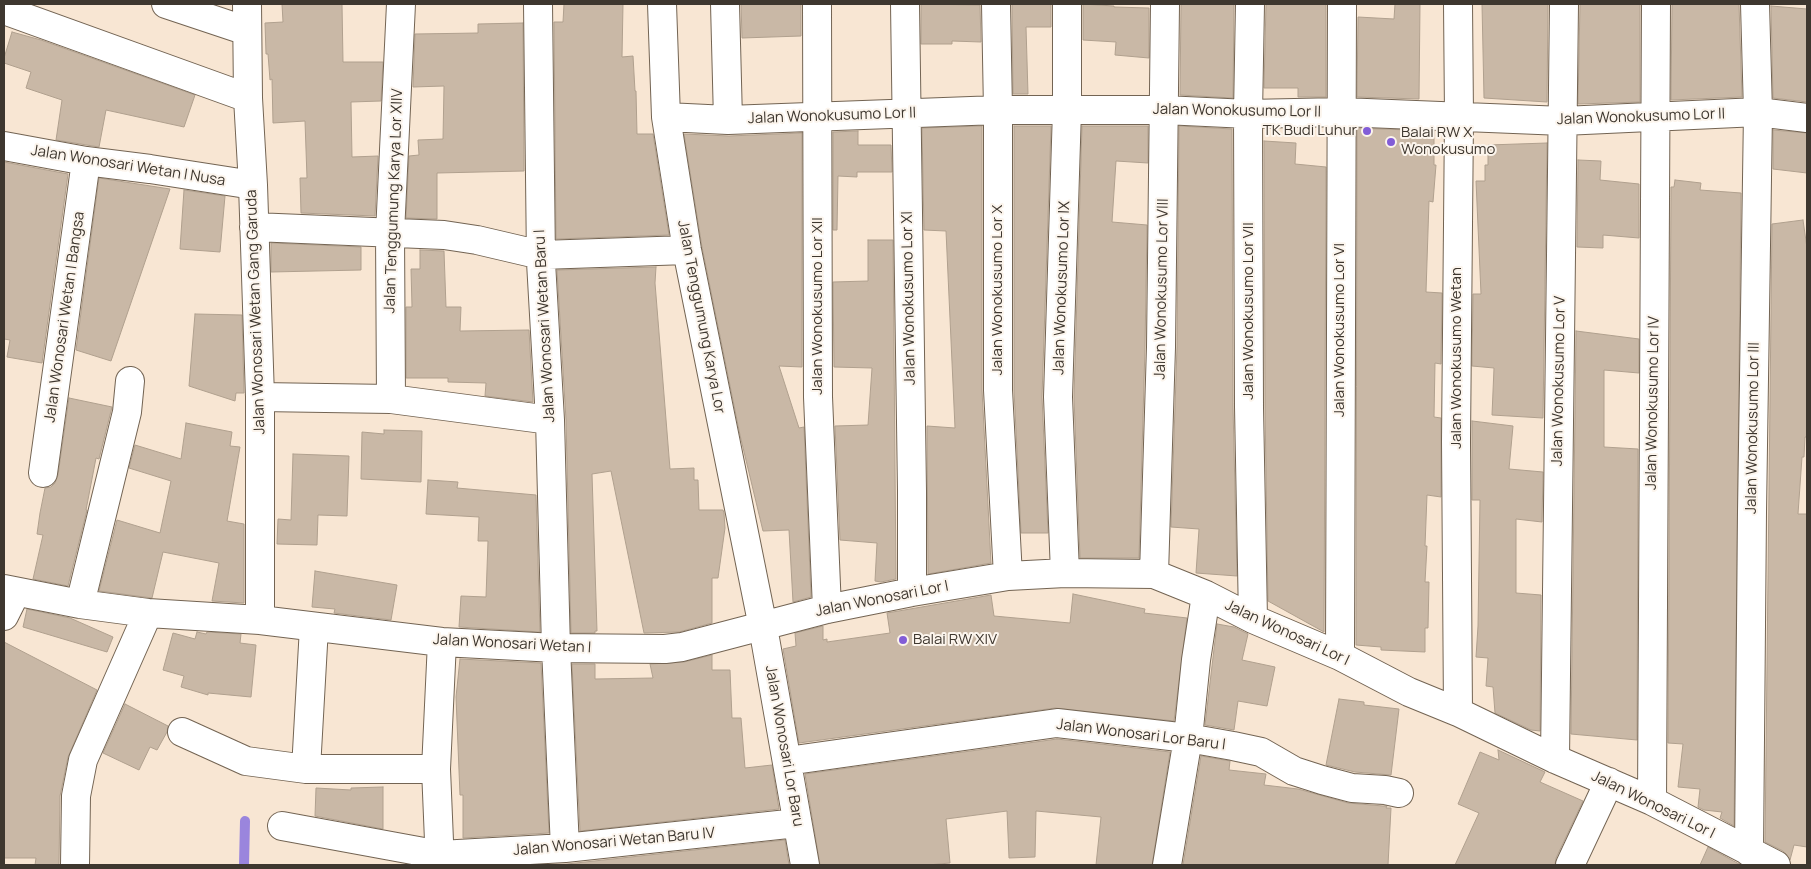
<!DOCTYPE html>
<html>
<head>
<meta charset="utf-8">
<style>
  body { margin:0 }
  #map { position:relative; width:1811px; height:869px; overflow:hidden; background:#f8e6d3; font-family:Manrope,sans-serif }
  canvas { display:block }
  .frame { position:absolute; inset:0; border:5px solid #3e372f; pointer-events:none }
</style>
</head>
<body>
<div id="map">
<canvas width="1811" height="869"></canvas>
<div class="frame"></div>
</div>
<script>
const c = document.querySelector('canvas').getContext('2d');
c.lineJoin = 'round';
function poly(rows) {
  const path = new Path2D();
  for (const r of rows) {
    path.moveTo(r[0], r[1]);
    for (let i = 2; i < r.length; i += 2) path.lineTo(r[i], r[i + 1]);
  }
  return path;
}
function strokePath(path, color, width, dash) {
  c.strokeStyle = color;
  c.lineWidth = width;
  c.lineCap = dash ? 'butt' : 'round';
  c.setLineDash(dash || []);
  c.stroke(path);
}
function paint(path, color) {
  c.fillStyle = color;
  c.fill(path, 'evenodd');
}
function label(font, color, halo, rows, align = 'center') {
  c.font = font + ' Manrope,sans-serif';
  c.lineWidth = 4;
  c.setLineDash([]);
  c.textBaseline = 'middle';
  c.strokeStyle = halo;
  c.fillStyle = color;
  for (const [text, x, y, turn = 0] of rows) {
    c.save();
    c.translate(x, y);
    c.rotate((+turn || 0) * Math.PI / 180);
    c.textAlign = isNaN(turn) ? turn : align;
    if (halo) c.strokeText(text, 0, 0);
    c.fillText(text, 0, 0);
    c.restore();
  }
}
strokePath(poly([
  [244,865,245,821]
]), '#9a85dd', 10);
const building = poly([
  [282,4,342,4,343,62,383,62,381,101,351,102,352,157,378,156,375,216,301,213,300,178,307,178,305,121,273,123,272,79,270,80,268,54,266,54,265,23,283,22,282,4],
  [564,4,623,4,622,57,633,56,635,91,636,91,637,134,653,134,669,235,556,239,554,22,563,22,564,4],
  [741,4,801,4,801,36,742,38,741,4],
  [921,4,980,5,981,42,952,41,952,44,921,44,921,4],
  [1012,4,1051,4,1051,27,1026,27,1028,94,1013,94,1012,4],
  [1083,4,1114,6,1114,7,1149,8,1149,58,1115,55,1116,42,1083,40,1083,4],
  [1181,4,1234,4,1233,98,1180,95,1181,4],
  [1266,4,1326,4,1326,97,1298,97,1298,88,1264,88,1266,4],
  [1395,4,1420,4,1419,99,1357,97,1358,17,1394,19,1395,4],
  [1482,4,1548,4,1547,102,1484,98,1482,4],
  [1580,4,1640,4,1640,102,1578,104,1580,4],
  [1672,4,1739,4,1742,97,1671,100,1672,4],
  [1771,6,1807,9,1807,102,1773,98,1771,6],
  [523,23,524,171,437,173,437,219,406,218,409,156,419,155,418,140,443,139,444,86,413,87,415,34,478,33,478,24,523,23],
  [12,32,41,40,195,95,184,127,106,110,99,147,56,140,62,100,26,88,31,72,4,63,4,58,12,32],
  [982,126,982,390,991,563,928,574,927,426,955,428,946,231,924,230,922,128,982,126],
  [1014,126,1051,126,1042,397,1048,533,1021,533,1014,390,1014,126],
  [1082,126,1148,126,1148,163,1116,161,1112,222,1147,225,1145,347,1139,558,1080,558,1074,397,1082,126],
  [1179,126,1232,129,1233,407,1237,576,1196,573,1199,529,1171,527,1177,347,1179,126],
  [1357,128,1434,131,1434,165,1436,165,1433,202,1429,201,1426,292,1442,293,1441,364,1435,363,1434,417,1441,418,1441,497,1427,495,1425,546,1427,546,1425,582,1429,582,1428,628,1425,628,1425,652,1381,650,1381,647,1356,645,1357,128],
  [1773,130,1807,133,1807,173,1773,169,1773,130],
  [858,131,858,145,891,145,892,172,857,172,857,177,838,176,837,230,833,230,833,132,858,131],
  [802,133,802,367,779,366,799,428,804,427,811,597,793,602,789,530,763,531,740,435,702,247,684,134,729,136,802,133],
  [1264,141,1296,143,1295,164,1326,167,1324,632,1268,601,1265,407,1264,141],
  [1547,143,1543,418,1492,415,1494,368,1472,366,1473,294,1481,294,1476,181,1485,181,1485,165,1488,165,1488,145,1547,143],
  [1578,160,1601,161,1600,180,1639,184,1639,238,1603,235,1603,248,1577,247,1578,160],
  [4,162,68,174,42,363,7,357,10,340,4,339,4,162],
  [99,178,170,189,111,361,76,350,99,178],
  [1675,180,1701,183,1700,190,1741,193,1734,826,1720,818,1722,812,1704,810,1698,807,1700,789,1678,787,1683,744,1668,743,1671,187,1674,187,1675,180],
  [184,190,225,196,220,252,180,249,184,190],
  [1803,220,1807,248,1807,437,1805,437,1804,457,1802,457,1798,514,1807,514,1807,847,1794,845,1790,860,1783,851,1765,842,1772,224,1803,220],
  [868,240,893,240,896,579,881,582,875,581,877,543,840,540,835,426,868,425,872,368,834,367,833,282,868,281,868,240],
  [271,243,361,247,361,270,271,272,271,243],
  [420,250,444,251,446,307,461,307,460,331,529,330,533,402,485,396,486,383,448,382,448,378,406,378,406,307,412,307,411,269,420,269,420,250],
  [656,267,655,283,670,469,694,468,694,480,698,480,699,510,723,510,724,513,725,528,718,578,712,578,712,623,679,632,644,633,611,471,592,474,597,631,595,631,595,633,571,633,566,420,557,270,656,267],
  [195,314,242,315,244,393,236,393,235,401,189,386,195,314],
  [1576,331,1639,339,1639,373,1604,370,1604,447,1638,449,1637,740,1571,734,1576,331],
  [69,398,112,407,99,459,96,458,86,510,87,510,68,586,33,579,43,535,37,534,40,513,45,488,51,487,55,483,58,475,69,398],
  [1472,421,1513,426,1509,469,1543,472,1542,522,1516,519,1516,593,1541,595,1540,731,1531,730,1495,713,1493,687,1486,686,1488,658,1476,657,1478,626,1480,500,1472,500,1472,421],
  [186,423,232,432,230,446,240,447,227,521,244,524,244,603,212,601,219,563,163,552,152,598,99,591,117,520,160,533,171,481,129,468,135,445,181,459,186,423],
  [384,430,422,431,421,482,361,479,362,432,384,434,384,430],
  [293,454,349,456,347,516,318,515,317,545,277,544,278,519,291,520,293,454],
  [428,480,458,482,457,488,536,495,540,632,459,627,461,596,486,597,488,541,478,541,479,517,426,514,428,480],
  [315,571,397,585,391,620,334,613,335,609,312,607,315,571],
  [1073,594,1145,609,1144,613,1187,618,1174,721,1055,708,799,743,783,649,796,646,795,633,823,626,823,640,827,639,827,642,890,633,887,613,991,595,994,616,1070,623,1073,594],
  [27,609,70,618,113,637,107,652,23,627,27,609],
  [1217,624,1234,627,1248,634,1242,660,1275,667,1267,706,1238,701,1234,730,1205,725,1217,624],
  [197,632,206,634,207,632,241,634,240,643,256,645,251,697,208,693,208,695,181,687,184,676,163,670,173,633,195,639,197,632],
  [4,642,97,690,68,757,60,796,59,865,35,865,36,858,4,858,4,642],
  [712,655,712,670,730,670,732,718,741,718,745,768,772,765,779,809,580,831,572,664,595,664,595,679,653,678,650,664,684,662,712,655],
  [460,659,541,663,549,833,463,838,463,795,460,795,456,697,460,659],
  [1339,699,1364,702,1364,705,1399,709,1391,775,1355,772,1326,765,1339,699],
  [125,704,168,726,167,732,157,750,150,747,139,770,103,753,125,704],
  [1057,739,1170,752,1152,865,1096,865,1101,817,1036,811,1035,857,1009,858,1007,811,946,819,950,863,928,865,820,865,805,774,1057,739],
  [1498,750,1545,772,1540,782,1583,801,1556,858,1555,865,1455,865,1479,813,1458,804,1480,752,1499,760,1498,750],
  [1201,756,1230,761,1229,770,1266,774,1264,785,1298,789,1348,803,1383,806,1387,806,1386,808,1391,808,1388,865,1183,865,1201,756],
  [383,787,383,829,315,816,316,788,351,790,351,788,383,787],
  [785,840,789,865,536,865,567,864,785,840],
  [1708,847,1739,864,1741,865,1700,865,1708,847]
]);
paint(building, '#c9b8a6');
strokePath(building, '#b0a08e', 1);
const street = poly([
  [166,4,247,31],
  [247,4,248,98,253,185,260,397,260,620],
  [538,4,541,262,550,420,556,648,565,848],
  [662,4,666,117,687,250,763,627,805,865],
  [725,4,728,120],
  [817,4,818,397,827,609],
  [905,4,912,491,912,592],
  [996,4,998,110,998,390,1008,576],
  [1250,4,1248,114,1249,407,1253,619],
  [4,10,248,98],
  [666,117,728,120,998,110,1164,110,1248,114,1342,112,1563,121,1758,112,1807,118],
  [4,146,86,161,150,169,253,185],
  [254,227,444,235,477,240,541,255,687,250],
  [260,397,391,399,550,420],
  [391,399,390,233,401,4],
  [43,473,86,161],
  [1065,573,1058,397,1067,110,1067,4],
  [1154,574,1161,347,1165,4],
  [4,589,80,604,148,613,260,620,442,642,556,648,665,649,682,647,827,609,912,592,1008,576,1065,573,1154,574,1206,595,1253,619,1340,656,1409,692,1458,712,1555,759,1652,801,1776,865],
  [80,604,127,412,130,381],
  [4,616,16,592],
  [1340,656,1342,4],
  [1458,712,1456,441,1459,116,1458,4],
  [182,732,246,761,306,769,436,769],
  [1555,759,1564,4],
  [787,761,1057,723,1188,738,1233,746,1261,752,1294,771,1322,780,1352,788,1385,790,1399,793],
  [306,769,314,627],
  [1652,801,1656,4],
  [282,826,440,855,565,848,797,823],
  [1749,852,1752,512,1758,112,1755,4],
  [75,865,76,796,83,760,148,613],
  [440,865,436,769,442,642],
  [1167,865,1188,738,1196,660,1206,595],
  [1570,865,1609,782]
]);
strokePath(street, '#736453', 30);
strokePath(street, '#fff', 28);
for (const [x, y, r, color] of [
  [1367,131,5,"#825dd7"],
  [1391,142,5,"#825dd7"],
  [903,640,5,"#825dd7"]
]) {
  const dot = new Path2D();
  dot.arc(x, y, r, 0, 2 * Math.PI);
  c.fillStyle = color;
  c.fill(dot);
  strokePath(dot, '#fcf5ed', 2);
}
label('15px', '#3e372f', '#fcf5ed', [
  ["Jalan Wonokusumo Lor II",1237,111,1],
  ["Jalan Wonokusumo Lor II",832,116,-2],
  ["Jalan Wonokusumo Lor II",1641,117,-2],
  ["Jalan Wonosari Wetan I Nusa",128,166,9],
  ["Jalan Tenggumung Karya Lor XIIV",394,201,-88],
  ["Jalan Wonokusumo Lor IX",1062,288,-88],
  ["Jalan Wonokusumo Lor VIII",1162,289,-89],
  ["Jalan Wonokusumo Lor X",998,290,-90],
  ["Jalan Wonokusumo Lor XI",909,298,-91],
  ["Jalan Wonokusumo Lor XII",818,306,-90],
  ["Jalan Wonokusumo Lor VII",1249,311,-90],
  ["Jalan Wonosari Wetan Gang Garuda",256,312,-92],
  ["Jalan Wonosari Wetan I Bangsa",65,317,-82],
  ["Jalan Tenggumung Karya Lor",701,317,79],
  ["Jalan Wonosari Wetan Baru I",545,326,-93],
  ["Jalan Wonokusumo Lor VI",1340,330,-90],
  ["Jalan Wonokusumo Wetan",1457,358,-90],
  ["Jalan Wonokusumo Lor V",1559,381,-89],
  ["Jalan Wonokusumo Lor IV",1653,403,-89],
  ["Jalan Wonokusumo Lor III",1753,428,-89],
  ["Jalan Wonosari Lor I",882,599,-11],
  ["Jalan Wonosari Lor I",1287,633,25],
  ["Jalan Wonosari Wetan I",512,644,3],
  ["Jalan Wonosari Lor Baru I",1141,735,7],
  ["Jalan Wonosari Lor Baru",784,746,80],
  ["Jalan Wonosari Lor I",1653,805,26],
  ["Jalan Wonosari Wetan Baru IV",614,842,-5]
]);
label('15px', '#3e372f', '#fcf5ed', [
  ["TK Budi Luhur",1357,131,"right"],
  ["Balai RW X",1401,133],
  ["Wonokusumo",1401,150],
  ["Balai RW XIV",913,640]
], 'left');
</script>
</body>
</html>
